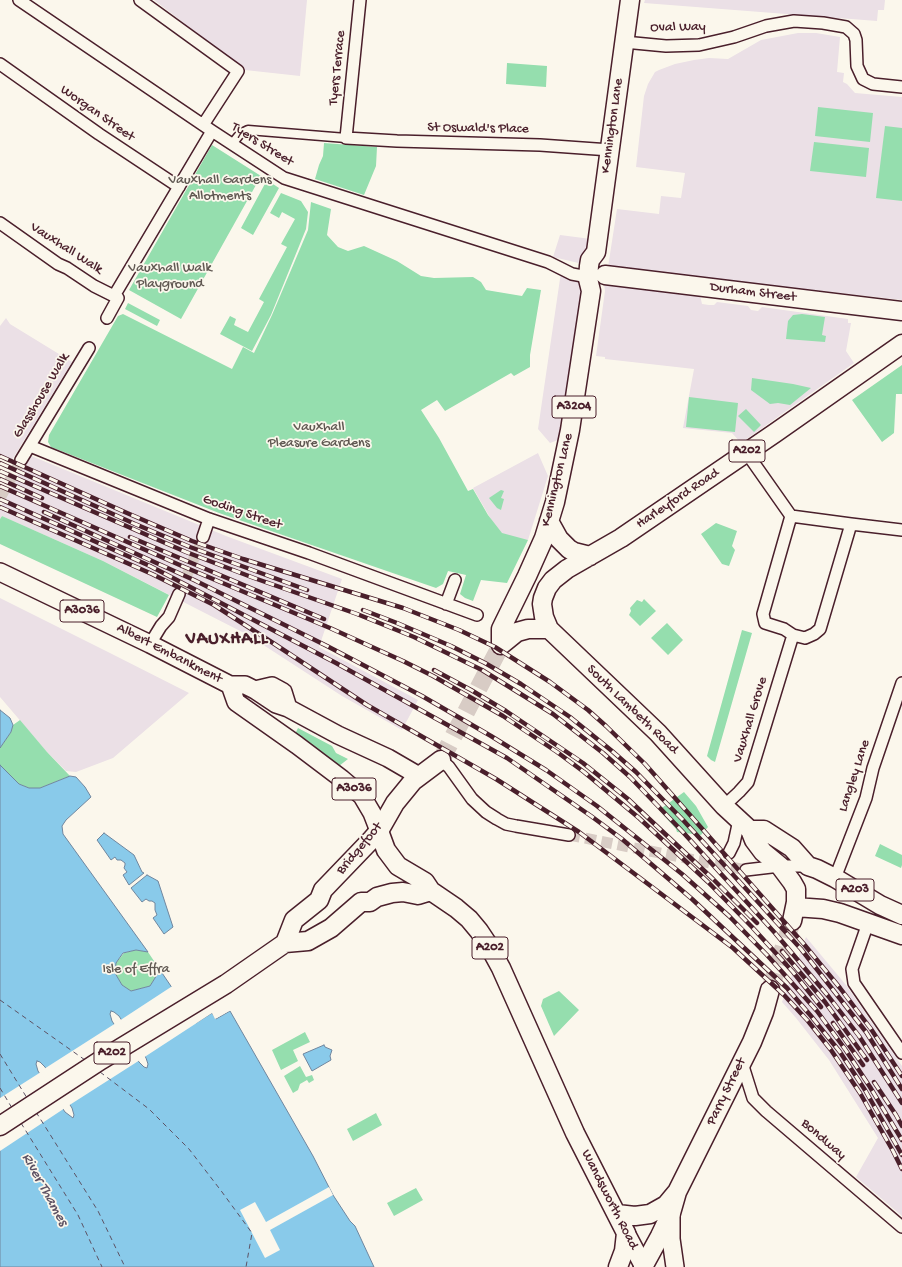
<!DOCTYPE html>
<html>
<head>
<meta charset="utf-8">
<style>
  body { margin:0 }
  canvas { display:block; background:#fbf7ec }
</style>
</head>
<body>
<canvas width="902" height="1267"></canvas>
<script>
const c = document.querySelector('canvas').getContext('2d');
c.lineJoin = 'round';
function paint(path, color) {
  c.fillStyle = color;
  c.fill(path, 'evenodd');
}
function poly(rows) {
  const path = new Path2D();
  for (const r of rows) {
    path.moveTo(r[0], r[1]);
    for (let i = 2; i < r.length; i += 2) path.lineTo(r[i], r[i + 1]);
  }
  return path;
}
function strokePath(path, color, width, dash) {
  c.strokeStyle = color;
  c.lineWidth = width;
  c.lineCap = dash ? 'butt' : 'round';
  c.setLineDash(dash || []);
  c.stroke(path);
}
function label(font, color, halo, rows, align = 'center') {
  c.font = font + ' "Gochi Hand",sans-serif';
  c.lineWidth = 3.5;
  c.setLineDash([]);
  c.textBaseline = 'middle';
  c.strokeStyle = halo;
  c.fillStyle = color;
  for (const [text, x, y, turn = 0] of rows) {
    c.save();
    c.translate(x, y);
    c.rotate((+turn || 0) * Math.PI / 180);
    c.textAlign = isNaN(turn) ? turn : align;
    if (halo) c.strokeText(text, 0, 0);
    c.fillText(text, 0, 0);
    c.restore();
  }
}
paint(poly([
  [154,0,307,0,300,76,245,70],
  [645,0,885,0,884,10,878,10,877,21,644,3],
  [798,33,816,33,840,37,837,72,844,73,843,82,847,84,855,93,902,97,902,300,608,267,617,209,659,214,661,196,681,198,685,173,636,167,644,96,648,84,655,72,659,70,675,64,694,60,709,58,728,59,761,40],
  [560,235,591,239,587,265,553,257],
  [561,272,584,276,558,440,550,443,538,429],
  [604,283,700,295,702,304,709,305,714,305,717,302,748,306,751,310,758,311,762,307,848,319,848,323,851,323,846,351,854,363,741,443,732,433,683,428,694,369,605,359,605,357,596,356,605,291],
  [6,318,10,324,72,362,12,460,0,454,0,326],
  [538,453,548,476,528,540,500,535,473,488],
  [29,455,226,536,342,579,319,647,418,700,402,730,342,696,248,635,103,561,22,525,2,516,0,519,0,508],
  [0,598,108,652,189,693,113,758,76,772,66,771,47,752,0,697],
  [806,937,846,985,902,1066,902,1216,856,1177,878,1138,829,1060,796,1018,782,1002]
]), '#ebe0e6');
paint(poly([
  [507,63,547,66,546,87,506,84],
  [818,107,873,113,870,142,815,136],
  [885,126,902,128,902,201,876,198],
  [814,142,869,148,866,177,810,171],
  [324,143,377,147,376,166,364,195,315,179,319,165,323,156],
  [212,145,261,176,181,319,129,290],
  [267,180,279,188,253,235,241,228],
  [281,193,301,201,308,212,306,229,271,315,252,351,220,334,230,316,236,319,234,325,248,332,264,302,259,299,287,247,281,244,295,219,282,212,279,218,270,213],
  [311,202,331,209,327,235,338,247,348,251,364,246,397,261,421,276,434,278,473,277,481,282,486,290,522,296,527,288,541,290,530,355,530,367,514,376,511,373,445,411,437,400,421,410,439,438,468,491,473,489,488,515,502,533,528,540,507,583,481,580,473,601,465,598,460,594,466,575,448,571,443,584,436,588,219,513,51,447,48,442,49,435,118,316,123,314,232,369,243,347,254,353,272,315,308,230],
  [128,303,160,320,157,326,125,309],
  [802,314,825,317,822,335,826,336,825,342,786,339,788,321,793,315],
  [902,365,902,394,896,394,894,433,882,442,852,400],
  [752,378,793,384,811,388,790,405,778,403,770,404,751,390],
  [689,397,738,403,735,432,686,427],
  [746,409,761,425,754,432,738,416],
  [501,490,504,491,501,498,504,499,501,510,497,508,489,498],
  [2,516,103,561,169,595,157,617,0,544,0,519],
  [716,523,737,531,732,546,735,550,729,566,722,564,701,534],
  [644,599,656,611,640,626,629,615,631,611,630,608,637,600,642,602],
  [667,623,683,640,668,655,651,638],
  [742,630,752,633,715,762,711,760,707,756],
  [20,720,47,752,70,776,40,788,29,788,19,784,0,765,0,748,11,732,13,725],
  [298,728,332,746,336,753,348,759,339,766,295,734],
  [684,792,696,806,708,827,701,835,677,832,676,829,659,810],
  [880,844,902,855,902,865,901,868,875,856],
  [136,950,148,952,160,970,150,986,131,991,122,985,115,973,116,963,124,953],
  [559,991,579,1010,554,1036,541,1006,543,999],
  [305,1032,310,1042,293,1050,298,1061,281,1070,272,1050],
  [300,1066,306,1077,312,1075,314,1080,309,1083,307,1080,300,1084,298,1090,293,1093,284,1076],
  [376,1113,382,1125,353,1141,347,1129],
  [416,1188,423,1200,394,1216,387,1203]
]), '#95deae');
const water = poly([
  [0,710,10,718,13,725,11,732,0,748,0,710],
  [0,765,19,784,29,788,40,788,70,776,76,777,85,787,91,797,66,820,62,826,63,834,148,952,136,950,123,953,116,963,115,973,122,985,131,991,150,986,160,970,196,1023,212,1013,216,1019,230,1011,313,1156,333,1195,350,1221,355,1226,374,1267,0,1267,0,765],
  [111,1011,114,1012,119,1016,146,1058,148,1064,147,1068,144,1067,139,1062,112,1021,110,1014,111,1011],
  [37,1061,40,1062,45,1067,72,1108,74,1115,73,1118,65,1112,38,1071,36,1064,37,1061],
  [104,833,134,855,142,872,144,873,129,885,123,875,127,872,124,868,125,865,125,863,121,860,117,860,115,857,111,860,97,840,104,833],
  [147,875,158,881,173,927,164,934,153,918,157,915,155,910,155,903,152,901,149,901,146,899,142,902,131,888,147,875],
  [324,1045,325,1047,332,1050,330,1056,331,1060,312,1071,303,1054,324,1045]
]);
paint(water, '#89caea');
strokePath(water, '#70869e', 1);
paint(poly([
  [174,985,197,1020,212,1011,214,1012,216,1016,229,1009,231,1010,215,1019,212,1013,143,1058,119,1021],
  [116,1023,140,1060,68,1106,44,1069],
  [41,1072,65,1108,0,1151,0,1098],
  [329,1187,333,1195,270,1230,280,1250,265,1258,240,1210,255,1202,266,1222]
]), '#fbf7ec');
strokePath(poly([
  [0,1000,85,1060],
  [0,1054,27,1098],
  [100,1072,149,1109,189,1149,222,1192,252,1233,246,1267],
  [0,1088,12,1108],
  [36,1112,98,1211,125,1267],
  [21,1123,78,1215,102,1267]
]), '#5d5264', 1, [5, 4]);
strokePath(poly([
  [0,498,21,460],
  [179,594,203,537],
  [569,835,746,870]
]), '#d8ccc5', 11, [11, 5.5]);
strokePath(poly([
  [441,760,501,645],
  [770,990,792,921]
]), '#d8ccc5', 18, [18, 9]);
const pedestrian = poly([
  [232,144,240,134,248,130,346,138]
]);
const minor = poly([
  [19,0,212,131,284,178,548,262,572,274,588,277],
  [140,0,238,71,203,125],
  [360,0,346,138,397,141,540,145,610,150],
  [624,42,666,46,699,45,734,37,766,26,794,21,823,23,846,27,854,34,856,40,857,66,863,79,873,84,902,87],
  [0,64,99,134,179,187],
  [0,223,58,264,67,268,94,286,118,298,107,318],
  [114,296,212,131],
  [30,446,209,519,309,553,477,615],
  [746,452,791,516,763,614,765,623,784,629,793,635,805,638,814,634,820,629,851,524],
  [21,460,89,348],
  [791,516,851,524,902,530],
  [203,537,209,519],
  [446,604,455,580],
  [150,644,161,626,169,617,179,594],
  [441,760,449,767,472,799,486,812,497,819,506,824,516,826,569,835],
  [724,806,739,792,748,782,793,635],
  [729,853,734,843,739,820],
  [746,870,780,866,808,866],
  [835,878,866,798,873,768,902,683],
  [868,923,852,969,854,983,902,1053],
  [742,1063,753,1098,766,1111,902,1227]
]);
const primary = poly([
  [0,572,150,644,230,685,245,685,255,690,276,704,288,708,338,735,388,758,419,776],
  [230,685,236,702,297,745,342,779,362,796,372,813,379,831],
  [255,690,272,686,283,692,288,708],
  [671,1213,671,1239,675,1267],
  [626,1233,644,1267]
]);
const trunk = poly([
  [605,275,902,311],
  [549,521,559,539,569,549,574,552,590,556],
  [501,645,501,629,527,576,544,538,555,502,570,430,591,291,588,279,589,266,590,260,596,252,630,0],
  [501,645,517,632,528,629,549,629],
  [750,830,764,830,792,848,808,866,817,869,835,878,880,905,902,915],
  [379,831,386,850,398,866,425,882,431,891,456,908,469,919,479,931,489,946,501,968,575,1133,626,1233,624,1251,618,1267],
  [795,907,823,909,840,913,902,935],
  [792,921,796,902,796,889,792,882,780,866,763,852,754,840,750,830,724,806,658,733,549,629,544,617,542,604,543,598,547,588,553,580,567,569,621,538,775,433,902,344],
  [285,943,294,920,319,900,323,890,372,839,379,831,395,803,413,781,441,760],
  [0,1126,101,1060,226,984,285,943,308,941,331,928,361,902,370,902,377,897,392,893,403,892,418,895,431,891],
  [617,1214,635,1216,650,1214,666,1205,676,1193],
  [643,1267,660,1236,671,1213,677,1192,752,1042,764,1012,770,990]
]);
strokePath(pedestrian, '#4a1f2b', 11);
strokePath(minor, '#4a1f2b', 14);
strokePath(primary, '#4a1f2b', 20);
strokePath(trunk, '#4a1f2b', 21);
strokePath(pedestrian, '#fbf7ec', 8);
strokePath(minor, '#fbf7ec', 11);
strokePath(primary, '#fbf7ec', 17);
strokePath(trunk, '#fbf7ec', 18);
const rail = poly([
  [0,456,127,513,192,541,243,559,403,608,459,630,495,647,550,682,588,710,606,726,645,764,803,943,840,988,871,1029,902,1076],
  [0,463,135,524,190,547,307,590],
  [0,471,186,552,254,578,357,614,414,637,482,670,553,714,603,753,630,777,681,830,775,933,829,997,859,1036,902,1103],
  [0,479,42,498],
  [0,486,182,566,330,628,403,661,433,676,503,716,557,752,584,772,639,818,708,882,752,927,793,972,821,1007],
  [0,499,150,566,336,663,507,758,591,816,622,839,692,899,787,988,811,1016,840,1052,865,1090,902,1155],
  [0,507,152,574,214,605,273,643,367,705,496,779,579,832,733,948,784,995,808,1021,831,1050,860,1093,893,1151,902,1169],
  [44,512,194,580,327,646,422,696,491,736,546,770,597,806,682,874,729,916,767,955,817,1011,845,1049,870,1087,902,1140],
  [130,537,324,619],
  [363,610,397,623,451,646,485,663,521,684,570,717,612,751,636,772,683,820,801,949,866,1032,902,1089],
  [434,670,471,690,506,711,583,763,628,799,713,879,757,923],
  [782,951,825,1002,867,1060],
  [833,1023,863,1065],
  [874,1082,896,1115,902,1126]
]);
strokePath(rail, '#4a1f2b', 4.5);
strokePath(rail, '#fbf7ec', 3, [9]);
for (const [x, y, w] of [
  [574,407,44],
  [747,451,36],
  [82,611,44],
  [354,789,44],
  [855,890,38],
  [490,948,36],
  [112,1053,36]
]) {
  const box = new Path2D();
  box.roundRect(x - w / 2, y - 11, w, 22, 3);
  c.fillStyle = '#fbf7ec';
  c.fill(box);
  strokePath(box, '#4a1f2b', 1);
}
label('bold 13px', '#4a1f2b', null, [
  ["A3204",574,407],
  ["A202",747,451],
  ["A3036",82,611],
  ["A3036",354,789],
  ["A203",855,890],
  ["A202",490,948],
  ["A202",112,1053]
]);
label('14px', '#4a1f2b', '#fbf7ec', [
  ["Oval Way",678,28,-1],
  ["Tyers Terrace",338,68,-84],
  ["Worgan Street",97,114,35],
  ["Kennington Lane",613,126,-82],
  ["St Oswald's Place",478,129,1],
  ["Tyers Street",262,145,32],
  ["Vauxhall Walk",66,249,33],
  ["Durham Street",753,293,7],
  ["Glasshouse Walk",42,396,-59],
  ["Kennington Lane",558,480,-76],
  ["Harleyford Road",678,499,-34],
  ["Goding Street",242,513,19],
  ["Albert Embankment",169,654,27],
  ["South Lambeth Road",632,710,44],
  ["Vauxhall Grove",751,720,-73],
  ["Langley Lane",855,776,-72],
  ["Bridgefoot",360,849,-50],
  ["Parry Street",727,1092,-64],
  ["Bondway",823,1140,41],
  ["Wandsworth Road",609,1200,63]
]);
label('14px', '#605852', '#fbf7ec', [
  ["Vauxhall Gardens",220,181],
  ["Allotments",220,197],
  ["Vauxhall Walk",170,269],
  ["Playground",170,285],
  ["Vauxhall",319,428],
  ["Pleasure Gardens",319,444],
  ["Isle of Effra",136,970]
]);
label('italic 15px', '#5d5264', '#fbf7ec', [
  ["River Thames",44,1190,61]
]);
c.letterSpacing = '1px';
label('bold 18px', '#4a1f2b', '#fbf7ec', [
  ["VAUXHALL",227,640]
]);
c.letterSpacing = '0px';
</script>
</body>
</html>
